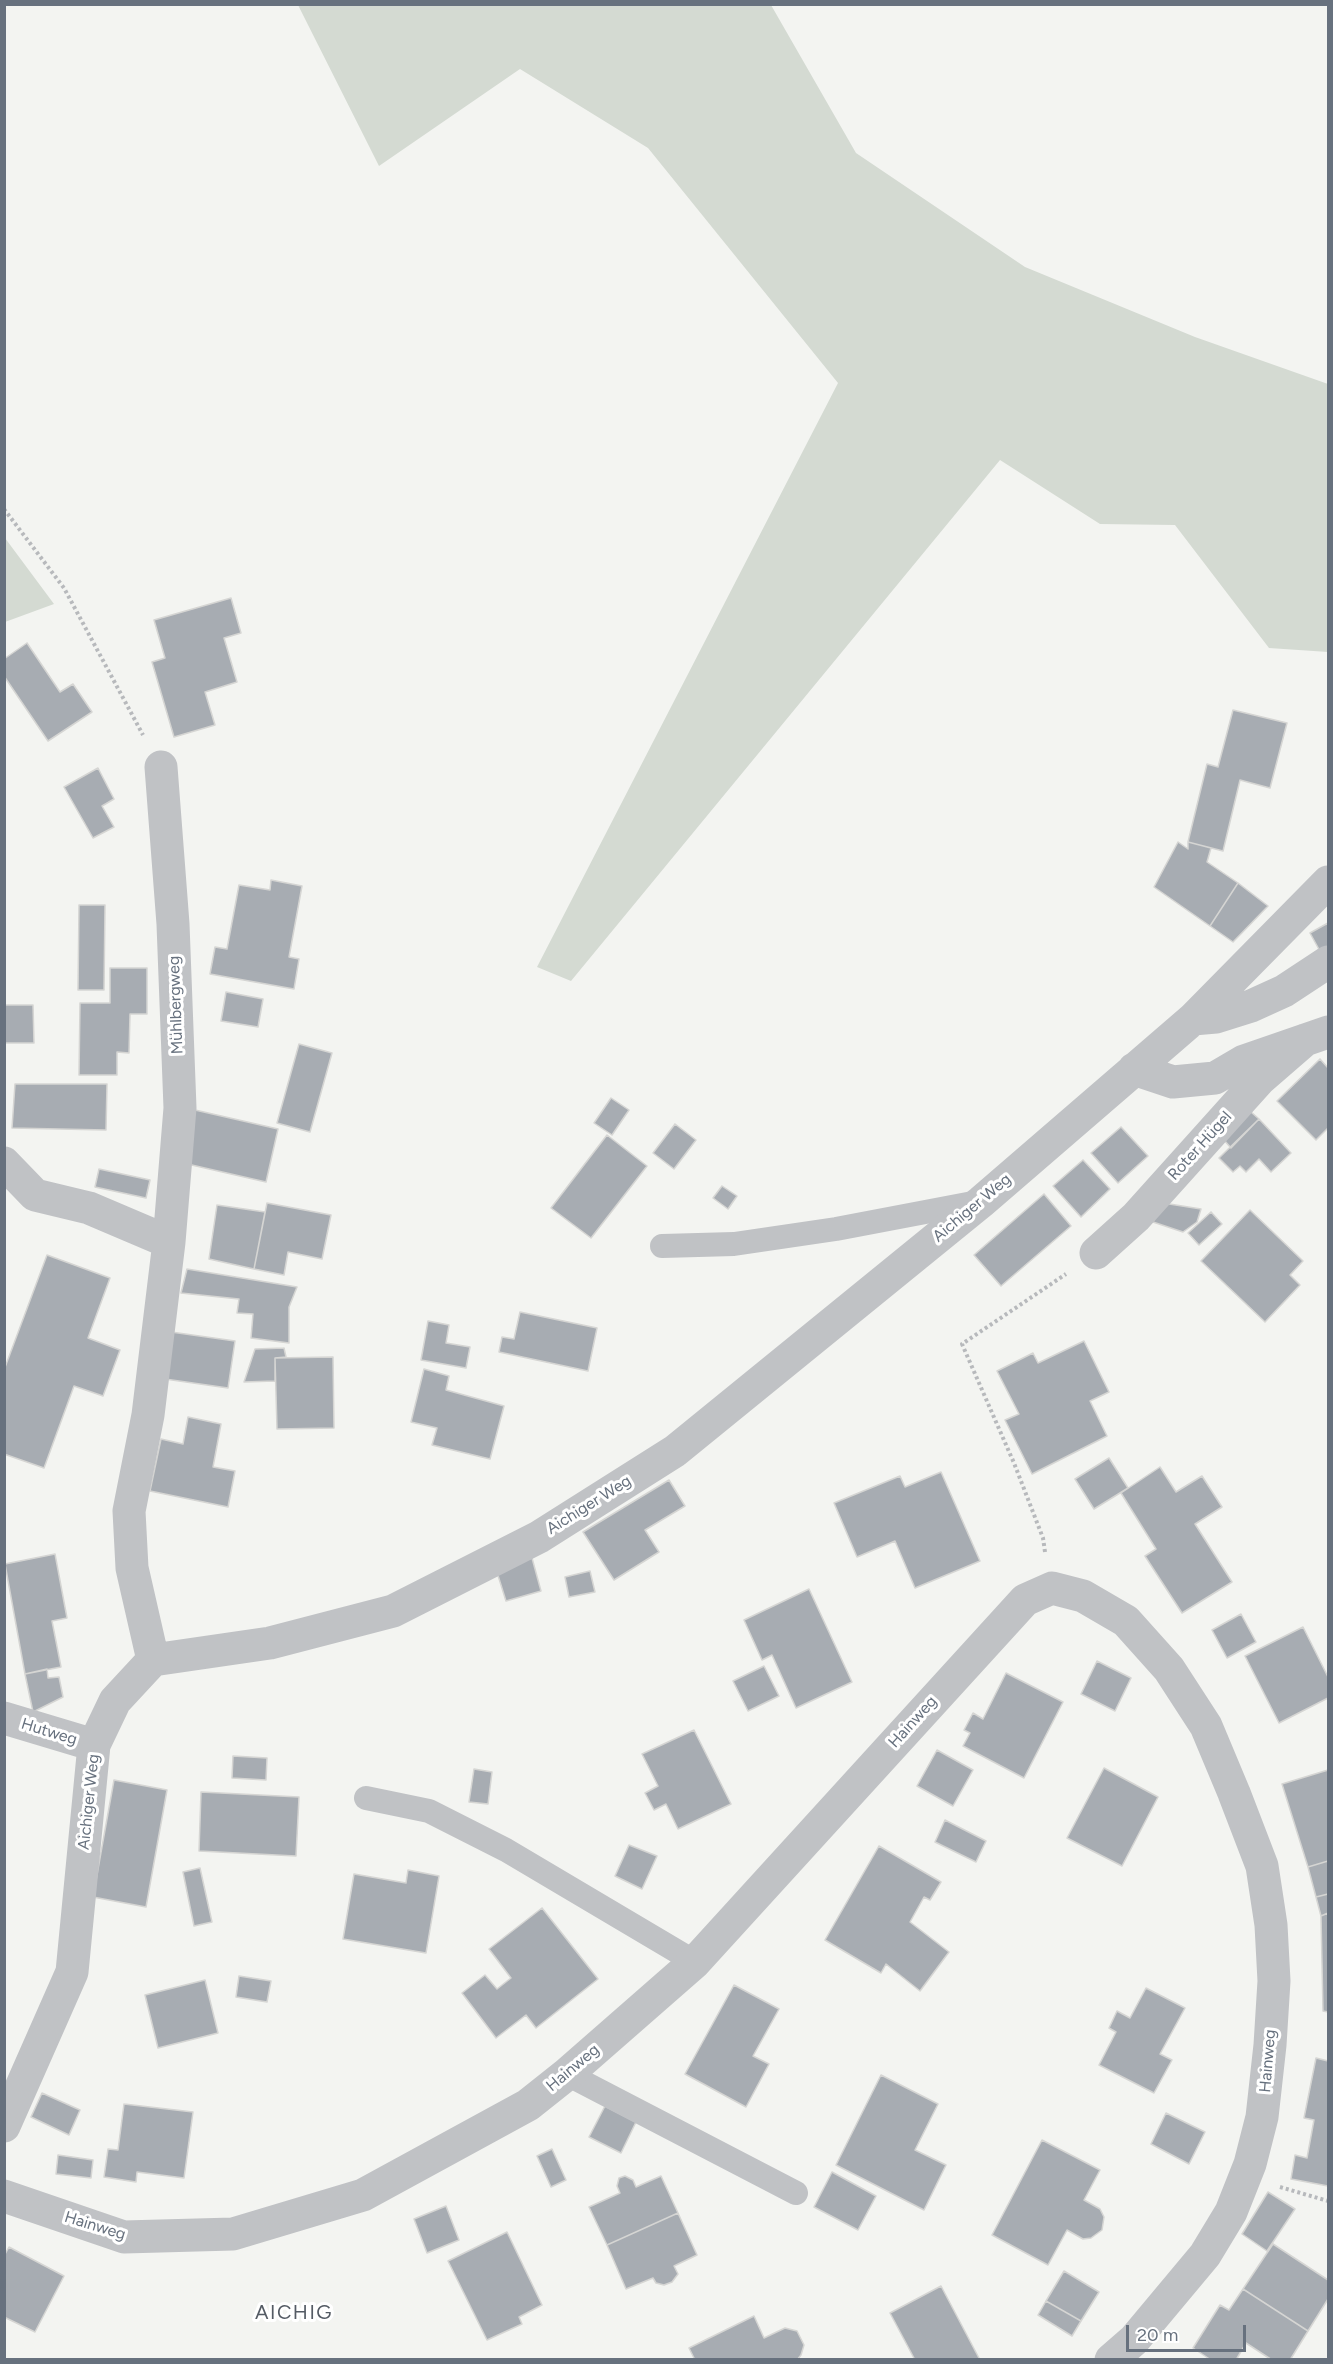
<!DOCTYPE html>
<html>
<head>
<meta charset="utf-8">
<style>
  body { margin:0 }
  #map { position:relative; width:1333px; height:2364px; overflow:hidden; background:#f3f4f1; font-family:Figtree,sans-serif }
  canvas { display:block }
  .frame { position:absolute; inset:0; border:6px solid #67717e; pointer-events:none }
  .scale { position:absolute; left:1126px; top:2325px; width:120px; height:27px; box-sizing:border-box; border:3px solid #67717e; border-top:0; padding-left:8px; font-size:18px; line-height:21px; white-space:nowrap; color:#67717e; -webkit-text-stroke:4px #fff; paint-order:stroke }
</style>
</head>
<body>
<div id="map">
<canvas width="1333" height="2364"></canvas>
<div class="frame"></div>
<div class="scale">20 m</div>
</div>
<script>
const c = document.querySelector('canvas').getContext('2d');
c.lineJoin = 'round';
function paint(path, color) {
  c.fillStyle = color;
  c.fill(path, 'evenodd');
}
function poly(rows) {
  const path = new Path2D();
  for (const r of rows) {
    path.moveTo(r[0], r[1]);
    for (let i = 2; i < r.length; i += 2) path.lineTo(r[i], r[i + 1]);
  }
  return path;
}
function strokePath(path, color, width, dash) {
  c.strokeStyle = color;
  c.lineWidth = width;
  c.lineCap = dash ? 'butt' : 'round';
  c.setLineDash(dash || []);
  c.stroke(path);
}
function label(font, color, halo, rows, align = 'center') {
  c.font = font + ' Figtree,sans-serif';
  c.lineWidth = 6;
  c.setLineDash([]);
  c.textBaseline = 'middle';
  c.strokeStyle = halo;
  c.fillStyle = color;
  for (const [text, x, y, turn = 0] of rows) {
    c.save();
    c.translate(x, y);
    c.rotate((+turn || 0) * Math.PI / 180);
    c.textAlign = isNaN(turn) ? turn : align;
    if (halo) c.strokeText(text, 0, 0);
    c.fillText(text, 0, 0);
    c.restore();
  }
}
paint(poly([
  [298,5,771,5,856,153,1025,267,1195,337,1328,384,1328,652,1269,648,1175,525,1100,524,1000,460,571,981,537,967,838,383,648,148,520,69,379,166],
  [5,538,54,604,5,622]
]), '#d4dad2');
const building = poly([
  [231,598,241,633,224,638,237,682,205,692,215,725,174,737,152,662,165,658,154,620,231,598],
  [27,643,60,692,73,684,92,712,48,741,4,676,4,659,27,643],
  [1233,710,1287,723,1270,788,1240,780,1223,851,1188,842,1207,764,1218,767,1233,710],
  [98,768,114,799,102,806,114,827,93,838,64,787,98,768],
  [1178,842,1188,849,1188,842,1211,848,1207,862,1238,883,1210,926,1154,887,1178,842],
  [271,880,302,886,289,957,299,959,294,989,210,974,215,947,227,949,239,885,270,890,271,880],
  [1238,883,1268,906,1233,942,1210,926,1238,883],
  [79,905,105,905,104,990,78,990,79,905],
  [1328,923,1328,949,1321,953,1310,933,1328,923],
  [110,968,147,968,147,1014,130,1014,129,1053,117,1052,117,1075,79,1075,80,1003,110,1003,110,968],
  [226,992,263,999,258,1027,221,1021,226,992],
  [4,1005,33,1005,34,1043,4,1043,4,1005],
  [299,1044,332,1053,310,1132,277,1123,299,1044],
  [1320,1059,1328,1068,1328,1128,1316,1140,1277,1101,1320,1059],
  [15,1084,107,1084,106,1130,12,1128,15,1084],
  [611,1098,629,1110,612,1135,594,1123,611,1098],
  [195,1110,278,1129,266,1182,183,1163,195,1110],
  [1251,1112,1259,1119,1231,1148,1224,1140,1251,1112],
  [1259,1119,1291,1153,1271,1172,1259,1159,1246,1172,1240,1166,1233,1172,1219,1158,1259,1119],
  [675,1124,696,1140,674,1169,653,1153,675,1124],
  [1121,1127,1148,1156,1118,1183,1091,1153,1121,1127],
  [607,1135,647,1166,591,1238,551,1208,607,1135],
  [1083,1160,1110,1189,1081,1217,1053,1186,1083,1160],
  [99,1169,150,1180,146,1198,95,1187,99,1169],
  [722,1186,737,1196,728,1209,713,1198,722,1186],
  [1044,1194,1071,1226,1001,1286,974,1255,1044,1194],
  [267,1203,331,1215,322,1259,288,1252,284,1275,254,1269,267,1203],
  [1163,1203,1201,1209,1197,1222,1183,1232,1153,1222,1163,1203],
  [217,1205,265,1212,254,1269,209,1259,217,1205],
  [1250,1210,1303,1261,1290,1275,1300,1285,1265,1322,1201,1261,1250,1210],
  [1211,1212,1222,1224,1199,1245,1188,1233,1211,1212],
  [47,1255,110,1278,88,1338,120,1350,103,1396,74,1386,44,1468,4,1454,4,1370,47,1255],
  [187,1269,297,1287,289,1307,289,1343,251,1338,253,1314,237,1313,239,1299,181,1293,187,1269],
  [520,1312,597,1328,588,1371,499,1352,502,1337,514,1339,520,1312],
  [428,1321,449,1325,446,1343,470,1347,466,1368,421,1360,428,1321],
  [171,1332,235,1341,228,1388,165,1379,171,1332],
  [1084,1341,1109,1392,1090,1401,1107,1436,1032,1474,1005,1420,1019,1414,997,1371,1033,1353,1038,1363,1084,1341],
  [284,1348,286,1357,275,1358,275,1381,244,1382,255,1349,284,1348],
  [333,1357,334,1428,277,1429,275,1358,333,1357],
  [424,1369,449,1376,446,1390,504,1406,490,1459,432,1445,437,1428,411,1422,424,1369],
  [188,1417,221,1424,213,1467,235,1471,228,1507,150,1491,161,1439,183,1444,188,1417],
  [1109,1458,1128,1488,1094,1509,1075,1479,1109,1458],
  [1160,1467,1176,1492,1202,1476,1222,1507,1195,1524,1232,1582,1182,1613,1145,1556,1156,1549,1121,1493,1160,1467],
  [941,1472,980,1561,915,1588,895,1541,857,1557,834,1503,900,1476,905,1487,941,1472],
  [669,1480,685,1506,645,1530,659,1552,614,1580,583,1532,669,1480],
  [55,1554,67,1618,52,1621,61,1667,25,1674,5,1564,55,1554],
  [532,1558,541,1591,506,1601,496,1569,532,1558],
  [590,1571,595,1592,569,1597,565,1577,590,1571],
  [809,1589,852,1682,796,1708,772,1655,762,1660,744,1620,809,1589],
  [1241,1614,1256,1642,1227,1658,1212,1630,1241,1614],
  [1303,1627,1328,1677,1328,1698,1279,1723,1245,1656,1303,1627],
  [1097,1661,1131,1678,1115,1711,1081,1694,1097,1661],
  [764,1666,779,1696,748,1711,733,1681,764,1666],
  [47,1669,48,1678,59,1677,63,1697,33,1712,25,1674,47,1669],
  [1006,1673,1063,1702,1024,1778,963,1746,970,1733,964,1730,973,1713,983,1719,1006,1673],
  [694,1730,731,1804,678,1829,666,1804,654,1810,645,1793,658,1786,642,1754,694,1730],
  [937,1750,973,1770,953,1806,917,1786,937,1750],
  [233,1756,267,1758,266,1780,232,1778,233,1756],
  [1104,1768,1158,1797,1122,1866,1067,1838,1104,1768],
  [474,1769,492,1772,488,1804,469,1802,474,1769],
  [1328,1770,1328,1861,1308,1867,1282,1784,1328,1770],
  [114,1780,167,1790,146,1907,93,1897,114,1780],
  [201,1792,299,1797,296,1856,199,1851,201,1792],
  [945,1820,986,1841,976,1862,935,1842,945,1820],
  [629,1845,657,1856,642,1889,615,1876,629,1845],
  [879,1846,941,1882,930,1900,924,1897,910,1922,949,1952,920,1991,886,1964,881,1973,825,1940,879,1846],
  [1328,1861,1328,1894,1316,1897,1308,1867,1328,1861],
  [200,1868,212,1922,194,1926,183,1872,200,1868],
  [408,1870,439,1876,426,1953,343,1939,354,1874,406,1883,408,1870],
  [1328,1894,1328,1913,1321,1916,1316,1897,1328,1894],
  [542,1908,598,1979,536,2028,526,2015,496,2038,462,1993,485,1975,497,1989,511,1978,489,1949,542,1908],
  [1328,1913,1328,2012,1323,2011,1321,1916,1328,1913],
  [239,1976,271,1981,267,2002,236,1997,239,1976],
  [205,1980,218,2033,158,2048,145,1995,205,1980],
  [734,1985,779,2009,753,2056,769,2064,746,2107,685,2074,734,1985],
  [1146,1988,1185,2008,1160,2054,1172,2060,1154,2093,1099,2065,1116,2032,1109,2028,1117,2011,1130,2018,1146,1988],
  [1316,2058,1328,2061,1328,2186,1291,2179,1295,2155,1307,2158,1314,2120,1304,2118,1316,2058],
  [881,2075,938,2104,915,2150,946,2165,924,2210,836,2165,881,2075],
  [42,2093,80,2110,69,2135,31,2117,42,2093],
  [124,2104,193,2112,184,2178,137,2172,136,2182,104,2177,108,2149,118,2150,124,2104],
  [605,2106,636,2122,621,2153,589,2137,605,2106],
  [1166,2113,1205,2132,1189,2164,1151,2144,1166,2113],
  [1042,2140,1100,2170,1084,2200,1100,2209,1104,2217,1102,2230,1091,2238,1083,2239,1067,2230,1048,2265,992,2235,1042,2140],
  [552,2149,566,2180,551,2187,537,2156,552,2149],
  [58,2155,93,2160,91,2178,56,2174,58,2155],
  [832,2172,876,2196,858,2230,814,2207,832,2172],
  [625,2176,633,2180,636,2187,661,2176,678,2213,607,2245,589,2207,620,2193,617,2186,619,2178,625,2176],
  [1268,2192,1295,2209,1267,2251,1242,2234,1268,2192],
  [446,2206,459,2240,427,2253,414,2219,446,2206],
  [678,2213,697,2255,674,2266,678,2274,672,2282,664,2285,656,2283,653,2278,626,2289,607,2245,678,2213],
  [507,2232,542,2305,519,2317,522,2324,487,2340,448,2261,507,2232],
  [1273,2244,1328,2280,1328,2299,1308,2331,1243,2289,1273,2244],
  [9,2247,64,2276,35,2332,4,2317,4,2256,9,2247],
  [1064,2271,1099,2292,1081,2321,1046,2301,1064,2271],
  [941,2286,980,2360,915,2360,890,2313,941,2286],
  [1243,2289,1308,2331,1290,2360,1272,2360,1246,2343,1236,2360,1211,2360,1193,2348,1220,2305,1229,2310,1243,2289],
  [1046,2301,1081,2321,1072,2336,1038,2315,1046,2301],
  [754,2316,764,2338,785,2328,797,2331,804,2345,801,2355,797,2360,695,2360,689,2348,754,2316]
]);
paint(building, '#a7acb2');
strokePath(building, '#d5d5d3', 1.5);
strokePath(poly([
  [4,509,64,588,143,735],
  [1045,1552,1043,1538,1014,1463,962,1344,1066,1274],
  [1280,2187,1328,2201]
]), '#b7b9bc', 4, [3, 3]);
strokePath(poly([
  [662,1246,734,1244,836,1229,978,1202],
  [366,1798,429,1811,506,1850,695,1962],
  [567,2074,796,2193]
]), '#c0c2c5', 24);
strokePath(poly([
  [1193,1019,1216,1017,1251,1006,1284,991,1328,962],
  [1134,1069,1173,1082,1215,1078,1244,1061,1328,1032],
  [4,1163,35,1195,89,1208,169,1242],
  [1096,1253,1136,1217,1260,1079,1305,1040],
  [153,1660,132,1568,129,1511,148,1415,169,1242,180,1108,173,924,161,767],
  [4,1718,94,1745],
  [4,2126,72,1972,94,1745,115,1701,153,1660,270,1643,393,1611,539,1537,675,1451,981,1202,1193,1019,1328,882],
  [4,2196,124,2237,233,2234,363,2195,528,2105,567,2074,695,1962,1025,1600,1052,1588,1083,1596,1126,1621,1169,1669,1206,1726,1234,1793,1262,1866,1271,1925,1274,1981,1270,2045,1262,2117,1250,2164,1231,2212,1205,2255,1134,2340,1111,2360]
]), '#c0c2c5', 33);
label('16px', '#67717e', '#fff', [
  ["Mühlbergweg",176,1005,-92],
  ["Roter Hügel",1200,1146,-48],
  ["Aichiger Weg",972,1208,-40],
  ["Aichiger Weg",589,1505,-32],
  ["Hainweg",913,1722,-48],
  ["Hutweg",49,1732,17],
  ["Aichiger Weg",89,1802,-84],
  ["Hainweg",1268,2061,-85],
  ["Hainweg",573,2068,-40],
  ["Hainweg",95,2226,17]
]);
c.letterSpacing = '1.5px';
label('20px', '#545b64', '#fff', [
  ["AICHIG",294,2313]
]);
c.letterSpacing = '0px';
</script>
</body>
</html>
